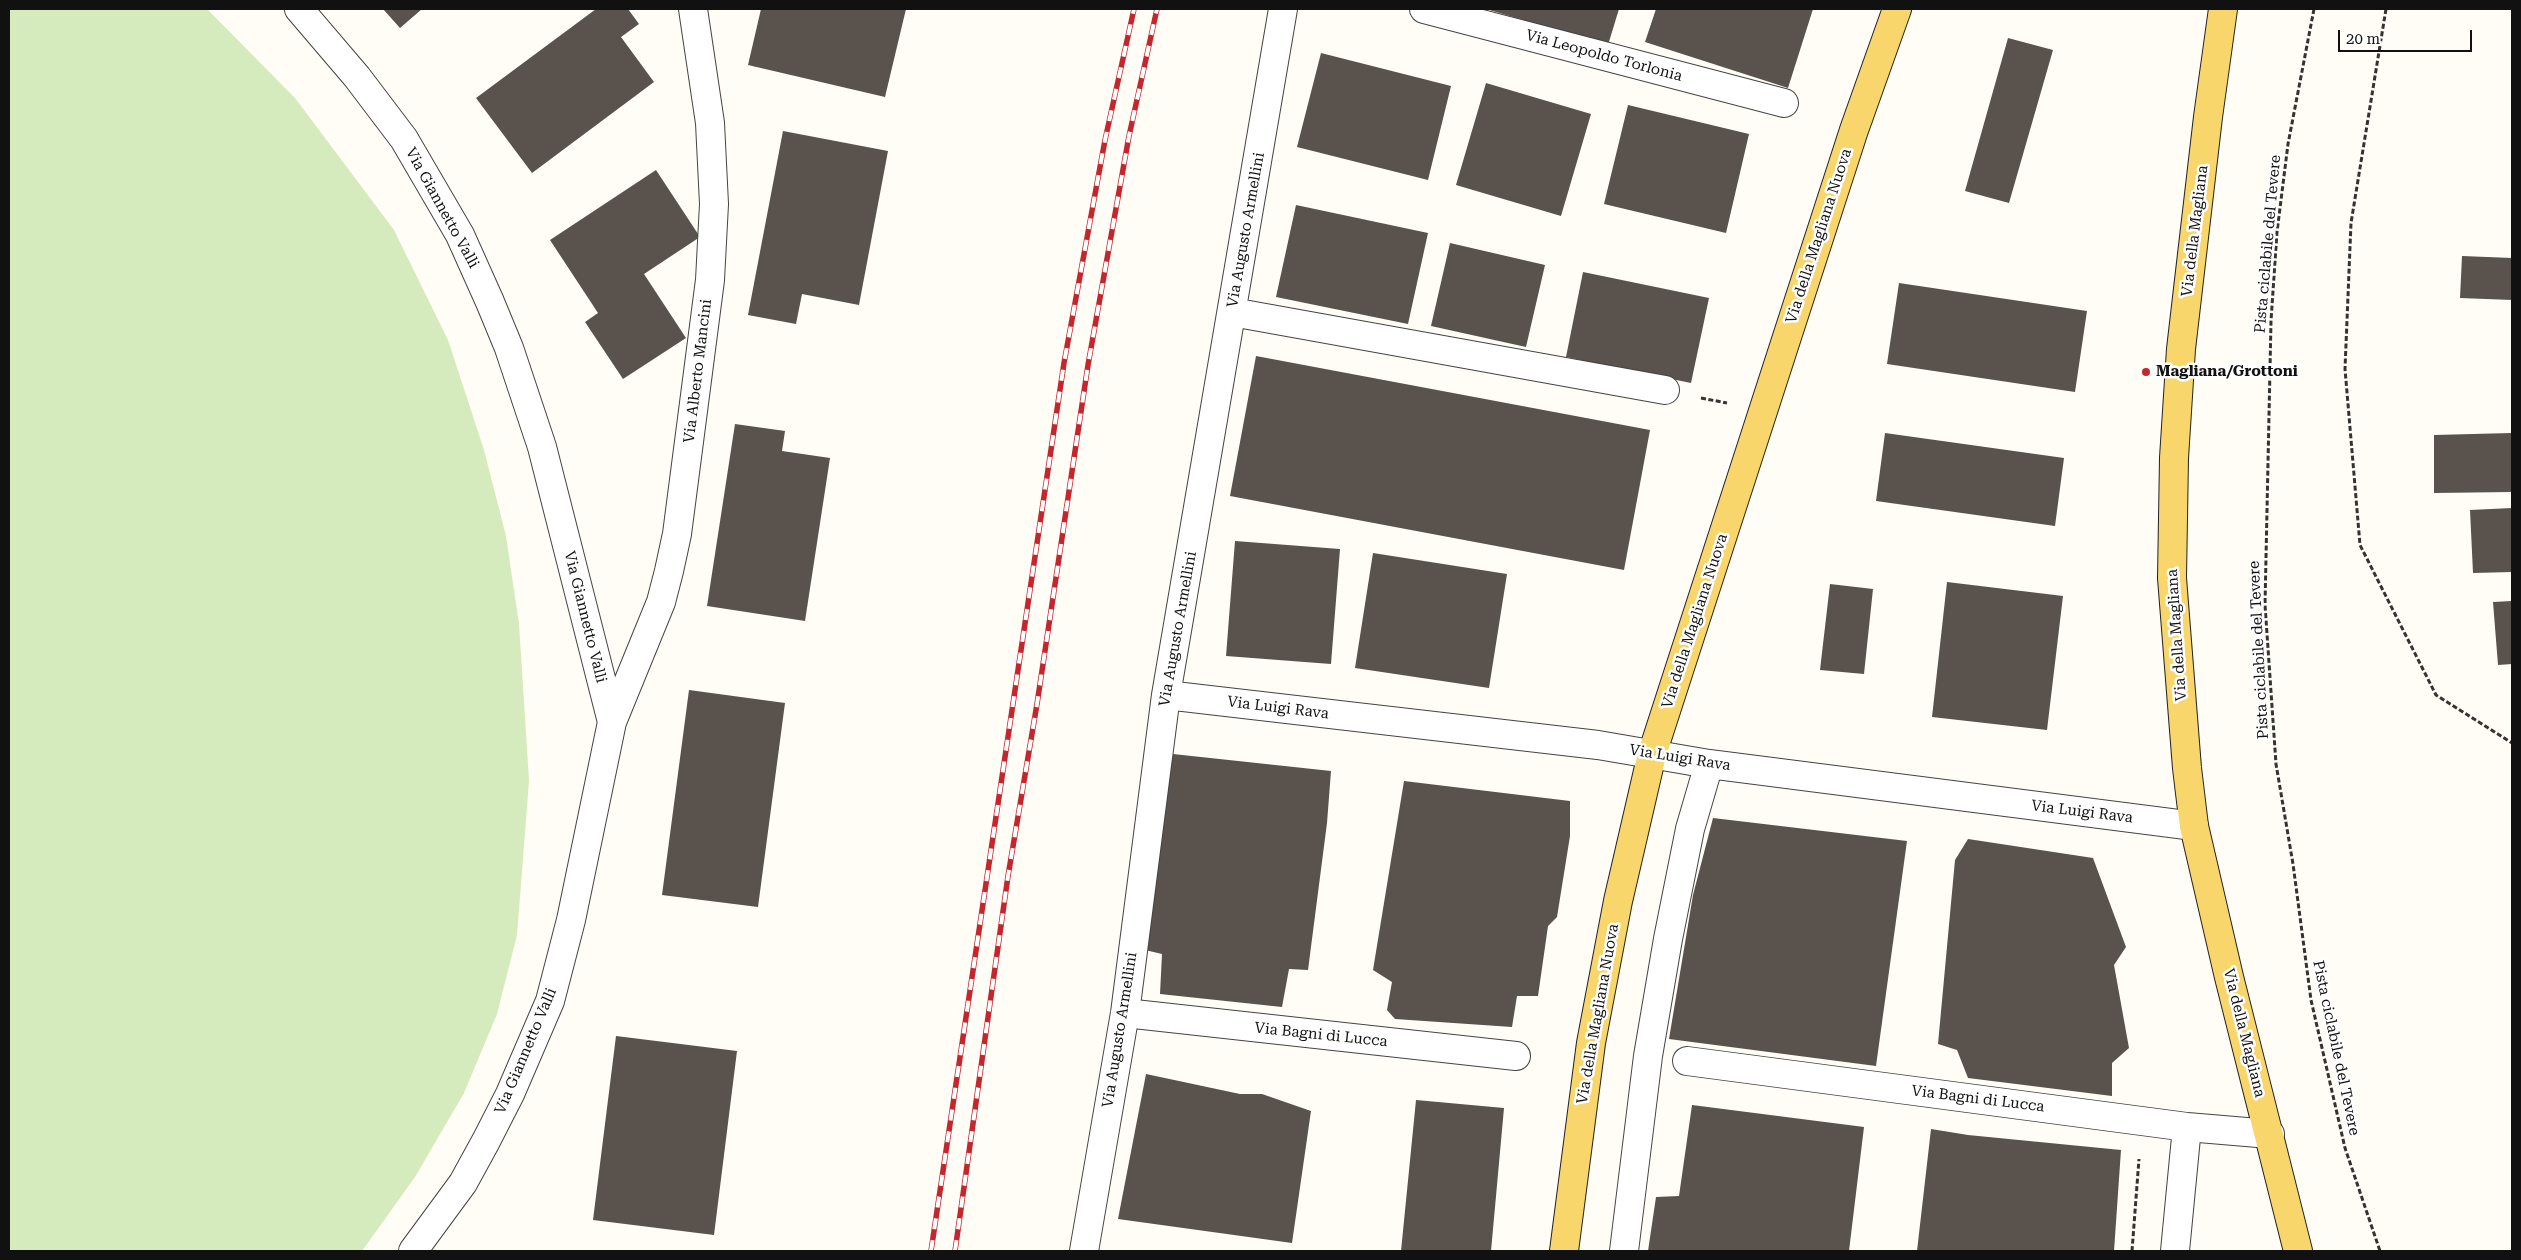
<!DOCTYPE html>
<html>
<head>
<meta charset="utf-8">
<style>
  body { margin:0 }
  #map { position:relative; width:2521px; height:1260px; overflow:hidden; background:#fffdf5; font-family:"Roboto Serif",serif }
  canvas { display:block }
  .frame { position:absolute; inset:0; border:10px solid #111; pointer-events:none }
  .scale { position:absolute; left:2338px; top:30px; width:134px; height:22px; box-sizing:border-box; border:2px solid #111; border-top:0; padding-left:6px; font-size:15px; line-height:18px; white-space:nowrap; color:#111; -webkit-text-stroke:4px #fff; paint-order:stroke }
</style>
</head>
<body>
<div id="map">
<canvas width="2521" height="1260"></canvas>
<div class="frame"></div>
<div class="scale">20 m</div>
</div>
<script>
const c = document.querySelector('canvas').getContext('2d');
c.lineJoin = 'round';
function paint(path, color) {
  c.fillStyle = color;
  c.fill(path, 'evenodd');
}
function poly(rows) {
  const path = new Path2D();
  for (const r of rows) {
    path.moveTo(r[0], r[1]);
    for (let i = 2; i < r.length; i += 2) path.lineTo(r[i], r[i + 1]);
  }
  return path;
}
function strokePath(path, color, width, dash) {
  c.strokeStyle = color;
  c.lineWidth = width;
  c.lineCap = dash ? 'butt' : 'round';
  c.setLineDash(dash || []);
  c.stroke(path);
}
function label(font, color, halo, rows, align = 'center') {
  c.font = font + ' "Roboto Serif",serif';
  c.lineWidth = 5;
  c.setLineDash([]);
  c.textBaseline = 'middle';
  c.strokeStyle = halo;
  c.fillStyle = color;
  for (const [text, x, y, turn = 0] of rows) {
    c.save();
    c.translate(x, y);
    c.rotate((+turn || 0) * Math.PI / 180);
    c.textAlign = isNaN(turn) ? turn : align;
    if (halo) c.strokeText(text, 0, 0);
    c.fillText(text, 0, 0);
    c.restore();
  }
}
paint(poly([
  [9,9,207,9,295,98,394,230,448,340,484,450,506,536,519,624,529,781,517,935,497,1014,464,1093,415,1177,362,1251,9,1251]
]), '#d5ebbd');
paint(poly([
  [383,9,422,9,400,28],
  [596,9,628,9,639,24,621,37,654,82,532,173,476,98],
  [761,9,906,9,885,97,748,65],
  [1486,9,1619,9,1608,45],
  [1656,9,1813,9,1788,88,1645,42],
  [2008,38,2053,50,2009,203,1965,191],
  [1321,53,1451,86,1428,180,1297,147],
  [1486,83,1591,114,1561,216,1456,185],
  [1628,105,1749,134,1726,233,1604,204],
  [783,131,888,151,859,305,802,294,796,324,748,315],
  [656,170,700,237,644,274,686,338,623,379,585,322,598,313,550,240],
  [1296,205,1428,233,1408,324,1276,297],
  [1450,243,1545,265,1526,347,1431,326],
  [2462,256,2512,258,2512,300,2460,298],
  [1583,272,1709,298,1691,383,1566,357],
  [1899,283,2087,311,2075,392,1887,364],
  [1256,356,1650,430,1624,570,1230,496],
  [735,424,785,431,782,451,830,458,805,621,707,606],
  [1885,433,2064,458,2055,526,1876,501],
  [2512,433,2512,492,2434,493,2434,435],
  [2512,508,2512,572,2473,573,2470,510],
  [1235,541,1340,549,1331,664,1226,656],
  [1373,553,1507,574,1489,688,1355,668],
  [1947,582,2063,596,2047,730,1932,717],
  [1830,584,1873,589,1864,674,1820,670],
  [2512,601,2512,664,2498,665,2493,602],
  [689,690,785,703,758,907,662,895],
  [1173,754,1331,771,1327,823,1308,970,1289,969,1282,1007,1160,994,1162,954,1145,950],
  [1404,781,1570,801,1570,836,1557,917,1548,926,1538,996,1517,996,1512,1027,1395,1019,1387,1010,1392,982,1373,970],
  [1713,818,1907,841,1876,1066,1669,1039,1693,895],
  [1968,839,2093,858,2126,947,2114,965,2129,1048,2112,1063,2112,1096,1968,1078,1957,1050,1938,1044,1955,860],
  [616,1036,737,1051,714,1235,593,1220],
  [1146,1074,1240,1094,1262,1094,1311,1111,1292,1243,1118,1219],
  [1416,1100,1504,1108,1491,1251,1401,1251],
  [1692,1105,1864,1127,1849,1251,1648,1251,1656,1197,1679,1196],
  [1931,1129,1968,1135,2121,1150,2114,1251,1917,1251]
]), '#5a524d');
const minor = poly([
  [299,9,357,77,404,139,460,235,490,302,509,348,542,447,612,722,571,920,550,1001,510,1094,486,1141,463,1183,413,1251],
  [1424,9,1784,103],
  [1232,312,1665,390],
  [1166,695,1598,745,1709,764,2194,826],
  [612,722,661,602,669,571,677,534,710,280,714,204,710,123,693,9],
  [1125,1013,1516,1056],
  [1687,1061,2187,1127,2270,1134],
  [1084,1251,1125,1013,1166,695,1283,9],
  [1624,1251,1648,1056,1668,939,1690,829,1709,764],
  [2175,1251,2187,1127]
]);
const major = poly([
  [2223,9,2208,117,2181,349,2174,458,2172,578,2187,768,2194,826,2229,977,2298,1251],
  [1564,1251,1591,1043,1618,901,1652,754,1854,130,1897,9]
]);
strokePath(minor, '#444', 30);
strokePath(major, '#222', 30);
strokePath(poly([
  [2314,9,2288,144,2277,232,2271,321,2265,605,2276,764,2293,864,2311,1000,2345,1148,2380,1251],
  [2386,9,2351,223,2345,369,2360,545,2436,695,2512,743],
  [1701,398,1727,403],
  [2132,1251,2139,1159]
]), '#333', 3, [5, 2.5]);
strokePath(minor, '#fff', 28);
strokePath(major, '#f9d66b', 28);
const rail = poly([
  [931,1251,1064,363,1105,140,1134,9],
  [955,1251,1008,876,1037,704,1088,365,1129,136,1157,9]
]);
strokePath(rail, '#c4262e', 5.5);
strokePath(rail, '#fff', 4, [11]);
for (const [x, y, r, color] of [
  [2146,372,5,"#c4262e"]
]) {
  const dot = new Path2D();
  dot.arc(x, y, r, 0, 2 * Math.PI);
  c.fillStyle = color;
  c.fill(dot);
  strokePath(dot, '#fff', 2);
}
label('15px', '#111', '#fff', [
  ["Via Leopoldo Torlonia",1604,56,15],
  ["Via Giannetto Valli",442,208,61],
  ["Via Augusto Armellini",1246,230,-80],
  ["Via della Magliana",2195,231,-83],
  ["Via della Magliana Nuova",1819,236,-72],
  ["Pista ciclabile del Tevere",2268,244,-85],
  ["Via Alberto Mancini",698,371,-83],
  ["Via Giannetto Valli",585,617,76],
  ["Via della Magliana Nuova",1695,621,-72],
  ["Via Augusto Armellini",1178,629,-80],
  ["Via della Magliana",2177,635,-94],
  ["Pista ciclabile del Tevere",2259,650,-93],
  ["Via Luigi Rava",1278,708,7],
  ["Via Luigi Rava",1680,758,9],
  ["Via Luigi Rava",2082,812,7],
  ["Via della Magliana Nuova",1598,1014,-80],
  ["Via Augusto Armellini",1120,1030,-81],
  ["Via della Magliana",2244,1033,76],
  ["Via Bagni di Lucca",1321,1035,6],
  ["Pista ciclabile del Tevere",2336,1048,78],
  ["Via Giannetto Valli",526,1051,-67],
  ["Via Bagni di Lucca",1978,1099,7]
]);
label('bold 15px', '#111', '#fff', [
  ["Magliana/Grottoni",2156,372]
], 'left');
</script>
</body>
</html>
